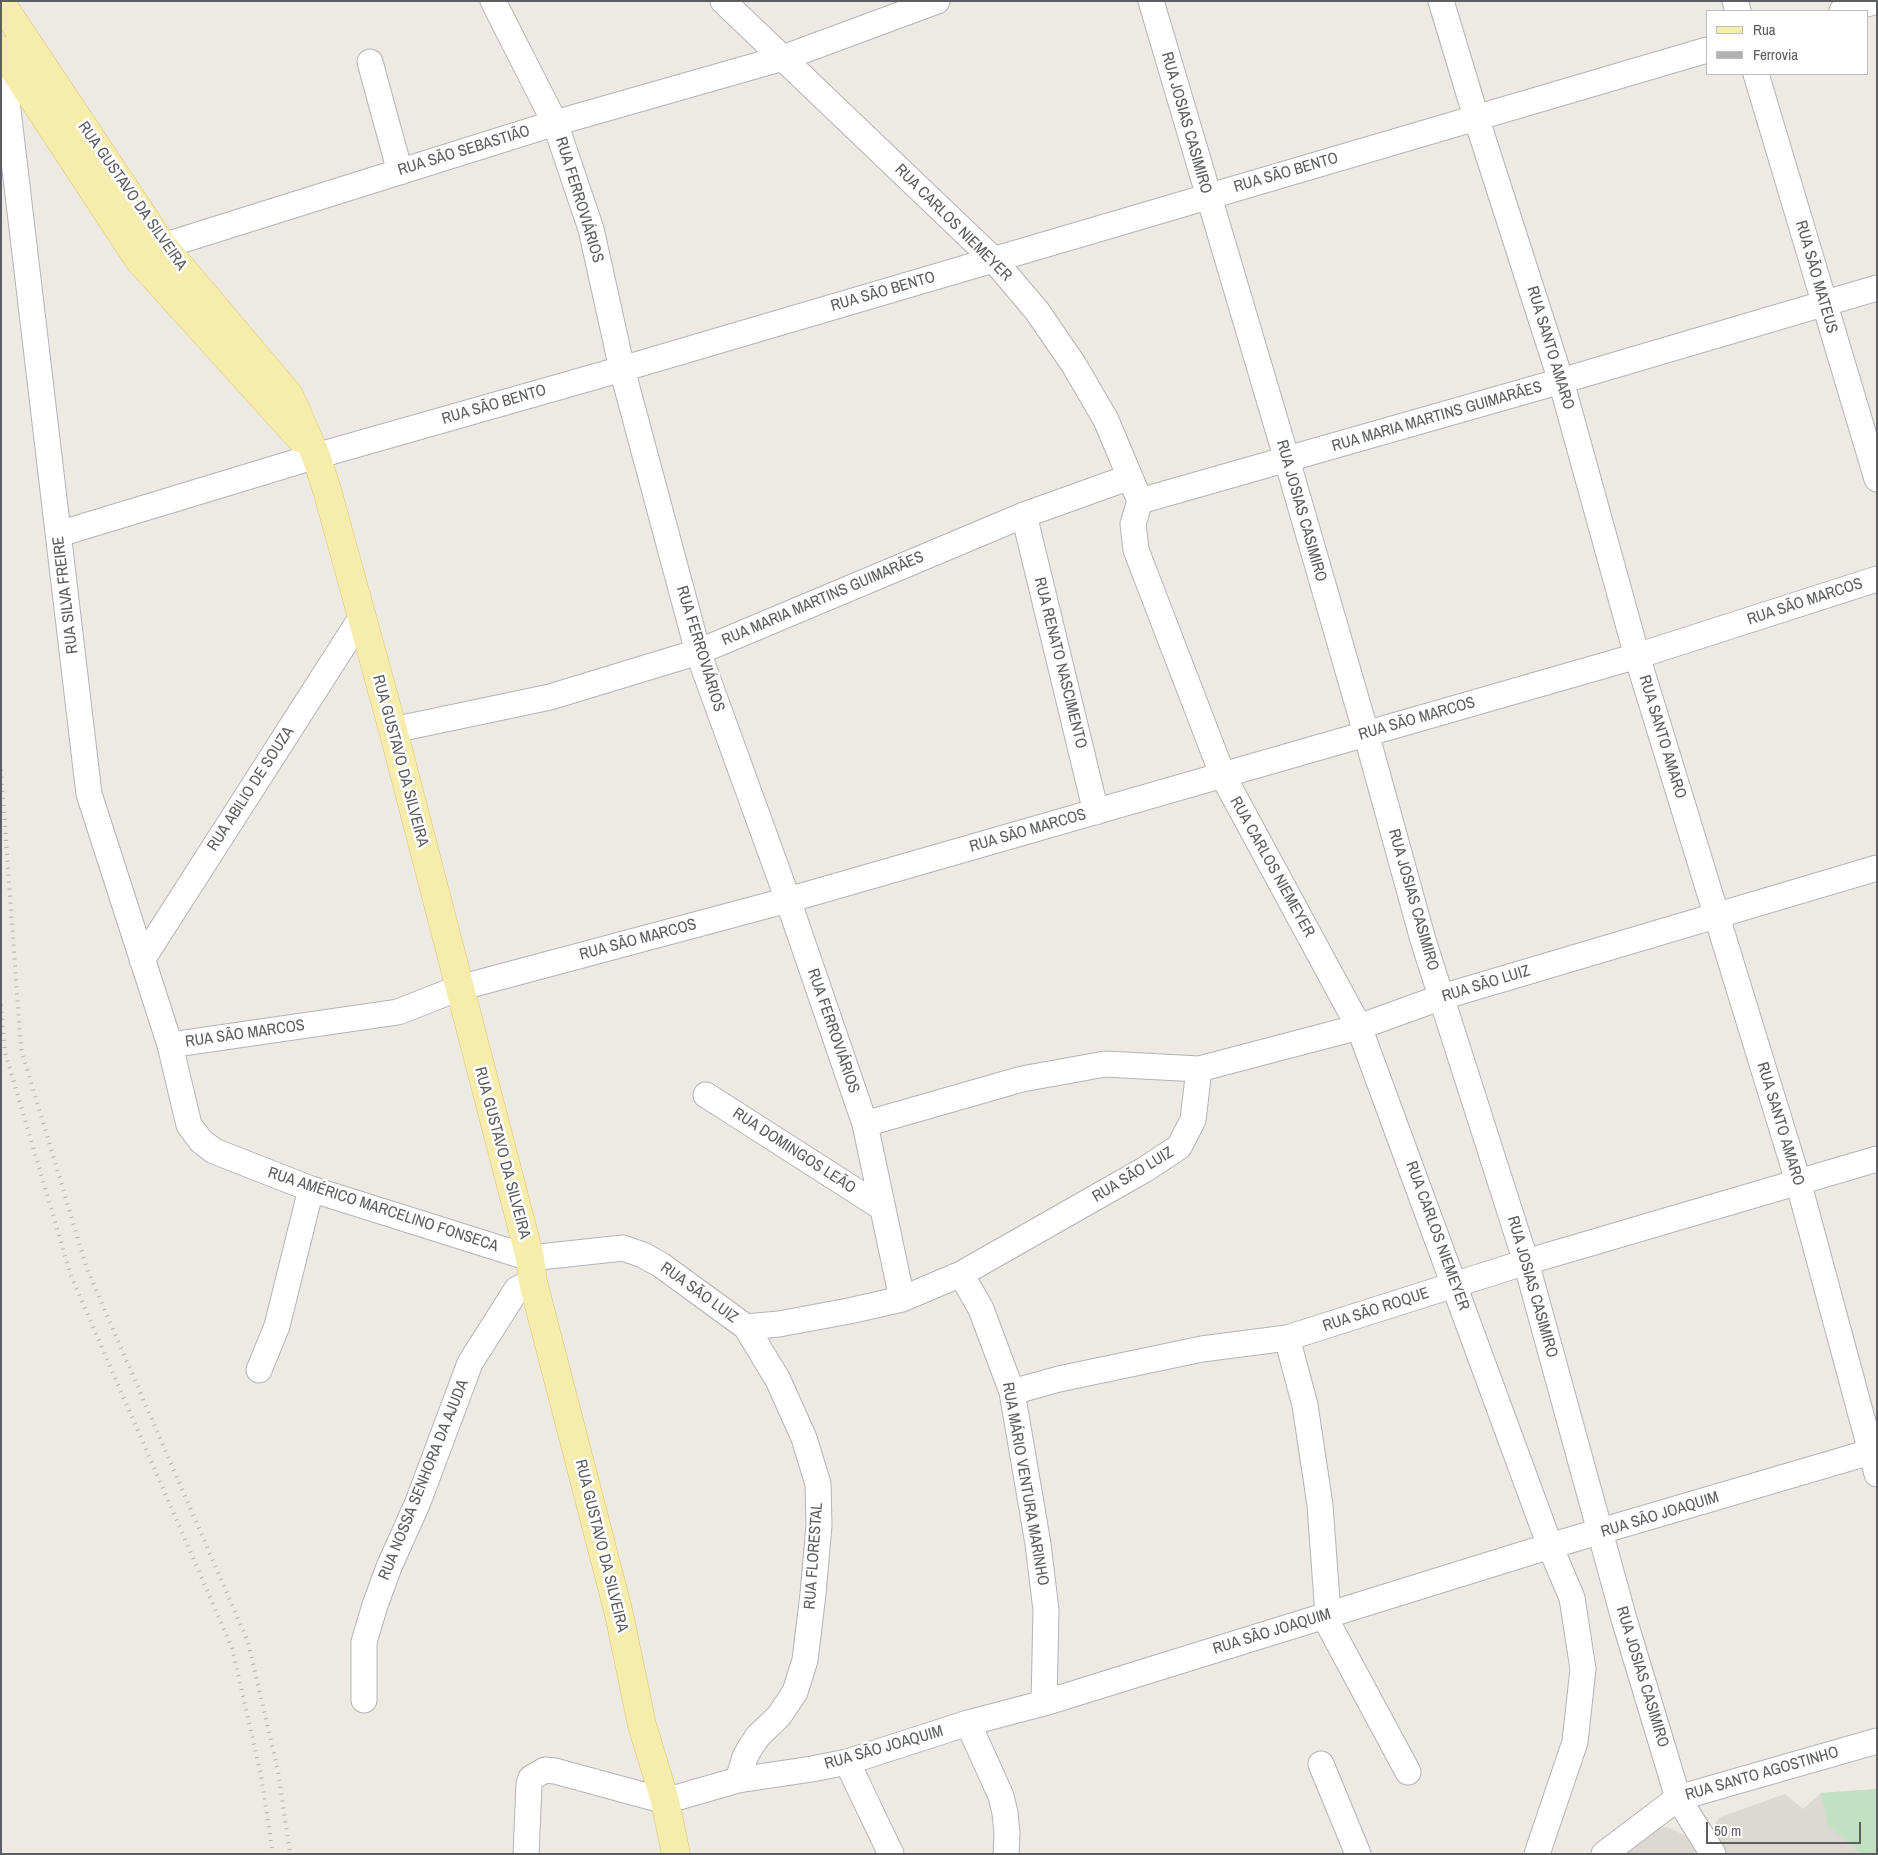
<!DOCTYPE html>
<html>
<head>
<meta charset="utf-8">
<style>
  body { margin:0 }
  #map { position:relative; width:1878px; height:1855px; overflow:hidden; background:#eceae2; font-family:"Archivo Narrow",sans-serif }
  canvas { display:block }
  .frame { position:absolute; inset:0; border:2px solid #5b5d62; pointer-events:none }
  .legend { position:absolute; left:1706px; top:10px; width:162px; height:65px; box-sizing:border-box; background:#fff; border:1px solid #bdbec0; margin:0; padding:6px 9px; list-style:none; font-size:15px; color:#5b5d62 }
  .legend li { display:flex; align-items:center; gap:10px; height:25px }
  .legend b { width:25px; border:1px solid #bdbec0 }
  .scale { position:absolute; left:1706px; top:1822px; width:155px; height:22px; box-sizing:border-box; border:2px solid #5b5d62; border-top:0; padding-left:6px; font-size:15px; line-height:18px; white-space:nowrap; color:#5b5d62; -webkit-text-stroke:4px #fff; paint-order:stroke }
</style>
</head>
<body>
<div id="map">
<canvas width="1878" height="1855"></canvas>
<div class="frame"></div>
<ul class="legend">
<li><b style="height:6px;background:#f6edad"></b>Rua</li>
<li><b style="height:6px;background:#b1b1b2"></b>Ferrovia</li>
</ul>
<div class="scale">50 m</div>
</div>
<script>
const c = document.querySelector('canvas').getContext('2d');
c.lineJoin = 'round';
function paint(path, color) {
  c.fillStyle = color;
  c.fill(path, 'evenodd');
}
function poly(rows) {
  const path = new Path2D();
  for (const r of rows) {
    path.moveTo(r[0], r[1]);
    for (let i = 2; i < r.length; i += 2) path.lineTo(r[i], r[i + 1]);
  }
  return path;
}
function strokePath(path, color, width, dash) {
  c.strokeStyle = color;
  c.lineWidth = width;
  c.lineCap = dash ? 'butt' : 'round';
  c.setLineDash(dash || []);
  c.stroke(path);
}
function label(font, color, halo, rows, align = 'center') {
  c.font = font + ' "Archivo Narrow",sans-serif';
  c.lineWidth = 5;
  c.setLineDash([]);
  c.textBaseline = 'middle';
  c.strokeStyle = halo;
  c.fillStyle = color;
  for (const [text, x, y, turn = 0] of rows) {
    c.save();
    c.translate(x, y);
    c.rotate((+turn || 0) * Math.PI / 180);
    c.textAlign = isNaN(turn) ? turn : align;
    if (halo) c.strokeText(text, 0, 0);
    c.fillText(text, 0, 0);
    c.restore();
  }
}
paint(poly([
  [1877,1789,1877,1854,1623,1854,1655,1828,1667,1827,1693,1839,1710,1831,1720,1817,1785,1794,1803,1809,1821,1793]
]), '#dbd9d1');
paint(poly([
  [1877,1789,1877,1854,1862,1854,1828,1825,1821,1793]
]), '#c1e1c2');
const minor = poly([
  [493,1,555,123,591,229,622,369,698,652,788,900,865,1124,902,1299],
  [723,1,993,259,1037,311,1074,365,1106,420,1140,501,1133,524,1136,550,1223,776,1359,1027,1550,1546,1572,1598,1583,1669,1575,1742,1537,1854],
  [1151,1,1287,460,1366,733,1423,940,1526,1262,1624,1619,1678,1798,1713,1854],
  [1441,1,1476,117,1561,381,1637,656,1798,1181,1877,1474],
  [1735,1,1738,11],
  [1842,11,1877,1],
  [1,51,89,794,170,1045,189,1125,201,1141,214,1151,311,1189,530,1258,623,1248,643,1255,661,1265,746,1327,779,1324,849,1311,902,1299,961,1274,1144,1170,1179,1147,1193,1120,1199,1069,1359,1027,1442,997,1877,868],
  [370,62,400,172],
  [1756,74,1877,479],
  [163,246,555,123,783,58,937,1],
  [1140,501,1561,381,1877,288],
  [1024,515,1096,812],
  [59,534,316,456,622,369,1707,50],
  [393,730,550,697,698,652,1024,515,1130,477],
  [142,960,361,618],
  [170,1045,398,1012,459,988,788,900,1637,656,1877,579],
  [706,1095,881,1207],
  [865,1124,1022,1079,1105,1064,1199,1069],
  [961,1274,981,1309,1012,1392,1038,1544,1046,1610,1044,1703],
  [1287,1338,1305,1405,1320,1505,1328,1615],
  [259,1370,277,1326,311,1189],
  [1012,1392,1059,1379,1202,1349,1287,1338,1526,1262,1877,1159],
  [1324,1616,1408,1772],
  [364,1700,364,1642,375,1605,389,1567,418,1502,470,1363,517,1289,533,1282],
  [968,1723,1001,1796,1005,1813,1007,1833,1006,1854],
  [847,1762,891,1854],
  [1321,1764,1358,1854],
  [738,1780,745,1757,750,1748,758,1736,779,1716,795,1692,805,1660,813,1594,819,1525,818,1484,804,1438,778,1380,746,1327],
  [526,1854,529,1784,531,1778,545,1770,555,1771,665,1801,738,1780,812,1769,847,1762,968,1723,1044,1703,1550,1546,1877,1450],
  [1604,1854,1678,1798,1877,1741]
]);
const major = poly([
  [1,3,163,246,289,395,316,456,327,490,393,730,530,1258,533,1282,619,1614,642,1725,665,1801,676,1854],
  [1,50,139,260,300,438]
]);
strokePath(minor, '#b3b4b8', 27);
strokePath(major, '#e2c365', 29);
strokePath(minor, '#fff', 25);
strokePath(major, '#f6edad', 28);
strokePath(poly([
  [1,770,21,1049,87,1269,248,1642,278,1771,290,1854],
  [1,1005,5,1052,71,1276,232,1648,261,1775,273,1854]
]), '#b1b1b2', 4, [1, 6]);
label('16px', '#5b5d62', '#fff', [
  ["RUA JOSIAS CASIMIRO",1186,123,74],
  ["RUA SÃO SEBASTIÃO",464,151,-17],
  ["RUA SÃO BENTO",1286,173,-16],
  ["RUA GUSTAVO DA SILVEIRA",132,196,55],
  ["RUA FERROVIÁRIOS",579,200,73],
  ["RUA CARLOS NIEMEYER",953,223,45],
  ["RUA SÃO MATEUS",1816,277,74],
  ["RUA SÃO BENTO",883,292,-16],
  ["RUA SANTO AMARO",1550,348,73],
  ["RUA SÃO BENTO",494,405,-16],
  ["RUA MARIA MARTINS GUIMARÃES",1437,417,-16],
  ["RUA JOSIAS CASIMIRO",1301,511,74],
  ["RUA SILVA FREIRE",66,595,-97],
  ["RUA MARIA MARTINS GUIMARÃES",823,599,-23],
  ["RUA SÃO MARCOS",1805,602,-18],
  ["RUA FERROVIÁRIOS",700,649,73],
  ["RUA RENATO NASCIMENTO",1060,663,76],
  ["RUA SÃO MARCOS",1417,719,-16],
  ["RUA SANTO AMARO",1662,737,73],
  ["RUA GUSTAVO DA SILVEIRA",400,761,75],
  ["RUA ABILIO DE SOUZA",251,789,-57],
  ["RUA SÃO MARCOS",1028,831,-16],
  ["RUA CARLOS NIEMEYER",1272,867,61],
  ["RUA JOSIAS CASIMIRO",1413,900,74],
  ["RUA SÃO MARCOS",638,940,-15],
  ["RUA SÃO LUIZ",1486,984,-17],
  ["RUA FERROVIÁRIOS",833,1031,71],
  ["RUA SÃO MARCOS",245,1034,-8],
  ["RUA SANTO AMARO",1780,1124,73],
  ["RUA DOMINGOS LEÃO",794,1151,33],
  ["RUA GUSTAVO DA SILVEIRA",502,1153,75],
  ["RUA SÃO LUIZ",1133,1175,-31],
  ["RUA AMÉRICO MARCELINO FONSECA",383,1210,18],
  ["RUA CARLOS NIEMEYER",1437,1236,70],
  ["RUA JOSIAS CASIMIRO",1532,1287,74],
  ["RUA SÃO LUIZ",699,1293,36],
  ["RUA SÃO ROQUE",1376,1310,-18],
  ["RUA NOSSA SENHORA DA AJUDA",424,1480,-68],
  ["RUA MÁRIO VENTURA MARINHO",1025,1484,80],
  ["RUA SÃO JOAQUIM",1660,1515,-17],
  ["RUA GUSTAVO DA SILVEIRA",601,1546,76],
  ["RUA FLORESTAL",814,1556,-86],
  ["RUA SÃO JOAQUIM",1272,1632,-17],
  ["RUA JOSIAS CASIMIRO",1642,1677,73],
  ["RUA SÃO JOAQUIM",884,1748,-16],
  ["RUA SANTO AGOSTINHO",1762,1774,-16]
]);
</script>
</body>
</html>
